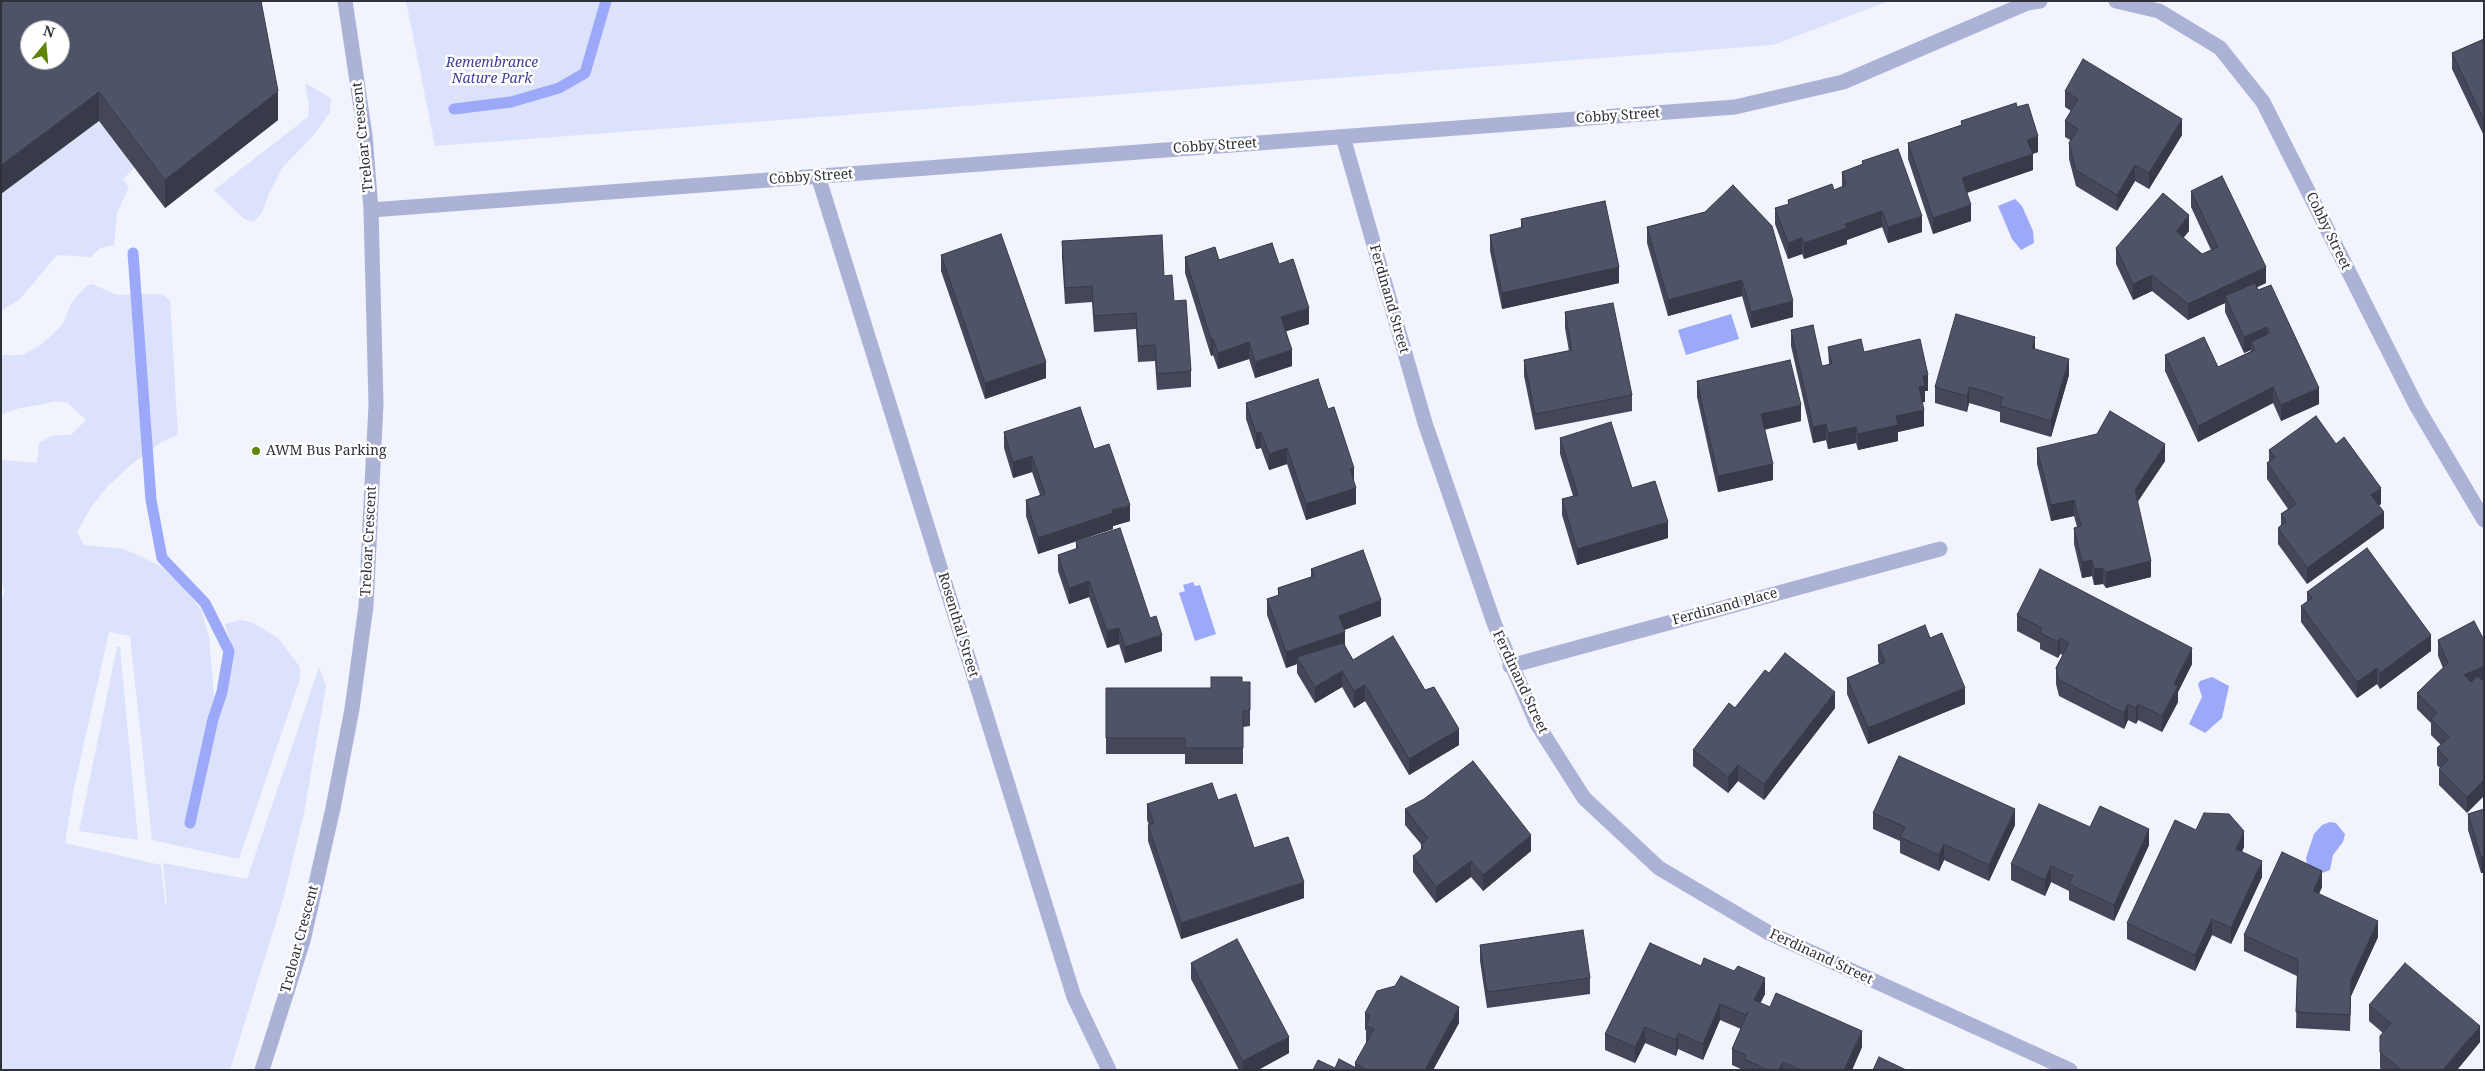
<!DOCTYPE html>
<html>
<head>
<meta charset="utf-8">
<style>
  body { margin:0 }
  #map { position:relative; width:2485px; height:1071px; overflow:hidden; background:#f1f3fd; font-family:"Noto Serif",serif }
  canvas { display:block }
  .frame { position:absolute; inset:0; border:2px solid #2f313a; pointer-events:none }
  .north { position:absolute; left:20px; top:20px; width:50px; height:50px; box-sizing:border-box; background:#fff; border:1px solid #acadb0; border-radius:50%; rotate:17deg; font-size:14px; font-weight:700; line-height:20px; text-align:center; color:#2f313a }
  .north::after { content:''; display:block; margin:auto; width:18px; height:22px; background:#618506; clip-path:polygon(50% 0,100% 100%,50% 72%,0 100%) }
</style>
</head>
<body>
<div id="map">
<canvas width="2485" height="1071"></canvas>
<div class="frame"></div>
<div class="north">N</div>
</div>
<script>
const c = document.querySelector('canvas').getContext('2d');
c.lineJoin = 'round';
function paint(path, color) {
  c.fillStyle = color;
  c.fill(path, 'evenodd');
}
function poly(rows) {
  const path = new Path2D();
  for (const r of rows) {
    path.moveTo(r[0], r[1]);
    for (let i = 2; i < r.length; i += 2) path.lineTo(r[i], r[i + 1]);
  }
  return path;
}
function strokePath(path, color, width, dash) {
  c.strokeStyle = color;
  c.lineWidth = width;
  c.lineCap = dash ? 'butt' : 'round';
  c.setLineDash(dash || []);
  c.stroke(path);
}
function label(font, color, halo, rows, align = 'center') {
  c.font = font + ' "Noto Serif",serif';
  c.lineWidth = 5;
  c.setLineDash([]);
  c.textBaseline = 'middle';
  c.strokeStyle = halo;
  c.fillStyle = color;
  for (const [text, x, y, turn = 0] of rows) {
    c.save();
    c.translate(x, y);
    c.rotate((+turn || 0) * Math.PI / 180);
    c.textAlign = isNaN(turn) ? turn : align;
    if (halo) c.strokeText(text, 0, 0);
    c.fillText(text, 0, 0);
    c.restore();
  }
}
paint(poly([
  [406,1,1889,1,1773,45,435,146],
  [305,83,331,98,330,112,314,135,283,167,269,194,262,213,254,222,244,219,214,190,308,117,309,106],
  [99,121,134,168,123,179,129,187,117,213,114,245,100,248,91,257,57,255,20,299,1,311,1,194],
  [92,284,117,295,161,294,170,300,178,435,163,441,133,463,107,487,91,507,77,532,84,545,124,549,159,565,178,582,201,609,209,637,214,696,226,691,234,653,225,624,240,620,251,622,278,638,300,667,300,679,239,859,152,840,130,636,109,632,74,788,65,843,161,865,165,904,167,906,163,863,247,879,319,667,326,686,305,808,284,896,230,1070,1,1070,1,601,5,591,1,582,1,460,37,463,39,443,54,435,71,435,86,420,68,403,58,401,16,409,1,415,1,355,23,355,42,344,62,325,72,302,86,286],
  [117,647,120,647,138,840,79,831]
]), '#dde2fc');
paint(poly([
  [2015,199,2022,206,2033,231,2034,243,2021,250,2012,239,1998,206],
  [1731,314,1739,339,1686,355,1678,330],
  [1193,582,1195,586,1200,585,1216,634,1195,641,1179,593,1185,591,1183,585],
  [2212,677,2229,686,2222,718,2205,733,2189,724,2202,697,2198,684,2200,681],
  [2330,822,2336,823,2345,834,2343,842,2333,855,2330,870,2322,873,2307,865,2306,858,2314,834,2322,825]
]), '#9ca9f8');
strokePath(poly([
  [454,109,511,102,559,88,585,73,606,1],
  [133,253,151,500,162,558,205,603,229,651,222,692,213,719,190,823]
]), '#9ca9f8', 11);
strokePath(poly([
  [2116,1,2159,11,2220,48,2263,102,2417,407,2484,520],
  [1343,137,1425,423,1494,623,1537,724,1584,798,1659,868,1769,933,2070,1070],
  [818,176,1074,997,1109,1070],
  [371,210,1735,107,1843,82,2027,3,2040,1],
  [1510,666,1940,549],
  [262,1070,303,941,333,808,352,709,366,606,376,404,371,210,365,135,345,1]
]), '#abb2d6', 15);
paint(poly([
  [1,1,278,120,165,208,99,121],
  [2484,39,2484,136,2452,69,2452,53],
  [2065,91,2182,135,2149,189,2135,181,2117,211,2076,186,2069,159,2069,143,2070,140,2065,137,2065,121,2071,111,2065,107],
  [1961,121,2038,152,2032,154,2033,170,1967,193,1971,221,1933,234,1908,159,1908,143,1961,125],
  [1862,161,1922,232,1888,243,1882,227,1847,240,1847,244,1804,259,1802,254,1788,259,1775,224,1775,208,1788,205,1788,200,1834,190,1842,187,1842,172,1862,165],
  [2191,191,2266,283,2257,287,2319,404,2281,421,2273,403,2198,442,2165,371,2165,355,2218,367,2251,351,2251,350,2244,353,2225,312,2225,303,2188,320,2152,291,2133,300,2116,264,2116,248,2189,231,2183,238,2202,254,2211,250,2191,207],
  [1705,212,1793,317,1751,328,1742,296,1668,316,1647,243,1647,227],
  [1521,219,1619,283,1502,309,1490,251,1490,235,1521,228],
  [1062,241,1164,276,1174,301,1191,371,1191,387,1157,390,1155,361,1138,362,1136,329,1094,332,1092,302,1065,304,1062,257],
  [941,255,1046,378,985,399,941,271],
  [1185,257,1279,264,1309,324,1286,331,1292,366,1255,378,1249,359,1218,369,1213,355,1211,356,1185,273],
  [1565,312,1632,395,1632,411,1535,430,1524,376,1524,360,1569,351,1565,328],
  [1791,330,1822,366,1829,364,1828,347,1864,352,1928,391,1925,391,1925,402,1922,402,1924,426,1898,432,1898,441,1858,450,1856,443,1828,449,1826,440,1813,443,1791,346],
  [2035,349,2069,375,2051,437,2000,422,2000,412,1969,403,1967,412,1935,403,1935,387],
  [1697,381,1801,421,1764,430,1773,480,1718,492,1697,397],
  [1246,403,1328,409,1354,482,1356,504,1306,520,1287,464,1269,470,1261,448,1256,449,1246,419],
  [1004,432,1094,449,1130,521,1113,526,1113,529,1038,554,1026,516,1026,500,1040,495,1032,472,1013,478,1004,448],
  [1560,438,1632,488,1668,538,1577,565,1562,515,1562,499,1573,496,1560,454],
  [2336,444,2381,504,2379,505,2384,528,2307,584,2278,544,2278,528,2281,525,2281,514,2288,509,2267,479,2267,463,2269,461,2269,450],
  [2037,448,2165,461,2137,502,2151,577,2106,588,2103,584,2094,585,2092,576,2082,578,2074,544,2074,528,2077,527,2074,516,2051,521,2037,464],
  [1076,542,1150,618,1162,651,1125,663,1119,644,1107,648,1089,597,1069,604,1058,571,1058,555,1076,549],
  [1311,569,1381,616,1344,630,1345,645,1353,660,1459,745,1409,775,1365,701,1354,708,1342,687,1315,703,1297,673,1297,664,1286,668,1267,615,1267,599,1278,596,1278,588,1311,577],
  [2307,592,2431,651,2380,689,2377,684,2357,698,2301,622,2301,606,2307,602],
  [2017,615,2192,664,2178,692,2178,702,2162,732,2138,720,2136,724,2128,720,2124,729,2059,696,2056,684,2056,668,2063,655,2060,654,2058,658,2040,649,2040,643,2017,631],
  [2474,621,2467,813,2439,785,2439,769,2440,768,2437,765,2437,748,2441,745,2431,735,2431,723,2417,709,2417,693,2443,668,2438,656,2438,640],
  [1930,638,1965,704,1868,744,1847,694,1847,678,1879,664,1878,661,1878,645],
  [1769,673,1835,708,1764,800,1738,781,1728,793,1693,766,1693,750],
  [1242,682,1250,682,1250,726,1243,727,1243,764,1185,764,1185,754,1106,754,1106,688,1211,688],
  [1218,800,1254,848,1304,898,1181,939,1148,841,1148,825,1149,825,1147,820,1147,804],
  [1405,809,1531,851,1483,891,1471,877,1436,903,1413,872,1413,856,1421,850,1421,844,1405,825],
  [2484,809,2481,873,2468,830,2468,814],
  [1873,813,2015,825,1989,881,1944,860,1939,871,1900,853,1900,841,1873,829],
  [2090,827,2149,845,2114,921,2069,900,2069,891,2051,882,2045,896,2011,880,2011,864],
  [2196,830,2244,847,2242,851,2262,877,2231,944,2212,935,2195,971,2127,939,2127,923],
  [2322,887,2319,894,2378,937,2351,996,2350,1031,2296,1028,2297,976,2244,951,2244,935],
  [1480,945,1590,978,1590,994,1487,1008,1480,961],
  [1191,963,1289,1053,1258,1070,1239,1070,1191,979],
  [1701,966,1765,994,1760,1003,1862,1047,1852,1070,1743,1070,1732,1065,1732,1049,1741,1029,1720,1020,1703,1060,1678,1049,1676,1056,1645,1043,1635,1063,1605,1050,1605,1034],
  [2369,1005,2480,1042,2457,1070,2382,1070,2380,1068,2380,1052,2383,1033,2369,1021],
  [1365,1013,1459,1023,1433,1070,1313,1070,1355,1067,1355,1063,1367,1042,1366,1042,1366,1030,1365,1030]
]), '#444759');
paint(poly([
  [278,91,278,120,165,208,165,180],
  [99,92,99,121,1,194,1,165],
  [2182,119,2182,135,2149,189,2149,173],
  [2038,136,2038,152,2027,156,2027,140],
  [2033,154,2033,170,1962,194,1962,178],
  [2135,165,2135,181,2117,211,2117,195],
  [1971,205,1971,221,1933,234,1933,218],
  [1882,211,1882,227,1847,240,1847,244,1804,259,1804,243,1845,224],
  [2189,215,2189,231,2176,247,2176,231],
  [1922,216,1922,232,1888,243,1888,227],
  [1802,238,1802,254,1788,259,1788,243],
  [1619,267,1619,283,1502,309,1502,293],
  [2266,267,2266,283,2228,301,2225,296,2225,303,2188,320,2188,304],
  [2152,275,2152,291,2133,300,2133,284],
  [1742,280,1742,296,1668,316,1668,300],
  [1793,301,1793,317,1751,328,1751,312],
  [1309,308,1309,324,1281,333,1281,317],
  [2267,327,2267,343,2251,342,2251,350,2244,353,2244,337],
  [2035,337,2035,353,2032,348],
  [1211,339,1213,339,1213,355,1211,356],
  [1249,342,1249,359,1218,369,1218,353],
  [1292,350,1292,366,1255,378,1255,362],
  [2069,359,2069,375,2051,437,2051,421],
  [1046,362,1046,378,985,399,985,383],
  [1928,375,1928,391,1925,391,1925,402,1919,403,1919,387,1923,376],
  [1969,387,1969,403,1967,412,1967,396],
  [2273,387,2273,403,2198,442,2198,426],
  [2319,388,2319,404,2281,421,2281,405],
  [1801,405,1801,421,1761,430,1761,414],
  [1924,410,1924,426,1898,432,1898,441,1858,450,1858,434,1896,416],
  [1826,424,1826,440,1813,443,1813,427],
  [1856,427,1856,443,1828,449,1828,433],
  [1261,432,1261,448,1256,449,1256,433],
  [2165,444,2165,461,2135,506,2135,490],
  [1287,448,1287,464,1269,470,1269,454],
  [1032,456,1032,472,1013,478,1013,462],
  [1773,464,1773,480,1718,492,1718,476],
  [1354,468,1354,484,1350,469],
  [1356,488,1356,504,1306,520,1306,504],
  [2381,488,2381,504,2371,511,2371,495],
  [2074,500,2074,516,2051,521,2051,505],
  [1130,505,1130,521,1113,526,1113,529,1038,554,1038,538],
  [2384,512,2384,528,2307,584,2307,568],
  [1668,522,1668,538,1577,565,1577,549],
  [2092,560,2092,576,2082,578,2082,562],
  [2151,561,2151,577,2106,588,2106,572],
  [2103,568,2103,584,2094,585,2094,569],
  [1089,581,1089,597,1069,604,1069,588],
  [1381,600,1381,616,1339,632,1339,616],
  [1119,628,1119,644,1107,648,1107,631],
  [1345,632,1345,648,1297,657,1297,664,1286,668,1286,652],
  [1162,635,1162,651,1125,663,1125,647],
  [2431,635,2431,651,2380,689,2380,673],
  [2060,638,2060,654,2058,658,2058,642],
  [2192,648,2192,664,2178,692,2178,702,2162,732,2162,716,2174,684],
  [2484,666,2484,682,2464,691,2464,675],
  [2377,668,2377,684,2357,698,2357,682],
  [1342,671,1342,687,1315,703,1315,687],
  [1365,685,1365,701,1354,708,1354,691],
  [1965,688,1965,704,1868,744,1868,728],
  [1835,692,1835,708,1764,800,1764,784],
  [2128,704,2128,720,2124,729,2124,713],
  [2138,704,2138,720,2136,724,2136,708],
  [1459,729,1459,745,1409,775,1409,759],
  [1738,765,1738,781,1728,793,1728,777],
  [2484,780,2484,796,2467,813,2467,797],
  [2015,809,2015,825,1989,881,1989,865],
  [2149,829,2149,845,2114,921,2114,905],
  [2244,831,2244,847,2236,865,2236,849],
  [1531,835,1531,851,1483,891,1483,875],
  [1944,844,1944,860,1939,871,1939,855],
  [2481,857,2484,857,2484,873,2481,873],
  [1471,861,1471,877,1436,903,1436,887],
  [2262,861,2262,877,2231,944,2231,928],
  [2051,866,2051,882,2045,896,2045,880],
  [2322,871,2322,887,2313,907,2313,891],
  [1304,882,1304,898,1181,939,1181,923],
  [2212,919,2212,935,2195,971,2195,955],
  [2378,921,2378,937,2351,996,2350,1031,2351,980],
  [1765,978,1765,994,1754,1016,1754,1000],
  [1720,1004,1720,1020,1703,1060,1703,1044],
  [1459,1007,1459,1023,1433,1070,1425,1070],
  [2480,1026,2480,1042,2457,1070,2443,1070],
  [1645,1027,1645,1043,1635,1063,1635,1047],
  [1862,1031,1862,1047,1852,1070,1844,1070],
  [1678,1033,1678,1049,1676,1056,1676,1040],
  [1289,1037,1289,1053,1258,1070,1243,1070,1243,1061],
  [1783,1062,1783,1070,1779,1070]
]), '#373a48');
const building = poly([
  [1,1,261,1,278,91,165,180,99,92,1,165,1,1],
  [30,30,60,30,60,60,30,60,30,30],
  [2484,39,2484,120,2452,53,2484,39],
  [2083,59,2182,119,2149,173,2135,165,2117,195,2076,170,2069,143,2078,129,2065,121,2078,99,2065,91,2083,59],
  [2016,103,2017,107,2028,104,2038,136,2027,140,2033,154,1962,178,1971,205,1933,218,1908,143,1962,125,1961,121,2016,103],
  [1898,149,1922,216,1888,227,1882,211,1845,224,1847,228,1804,243,1802,238,1788,243,1775,208,1789,204,1788,200,1832,184,1834,190,1846,185,1842,172,1863,164,1862,161,1898,149],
  [2222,176,2266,267,2188,304,2152,275,2133,284,2116,248,2163,193,2189,215,2176,231,2202,254,2218,247,2191,191,2222,176],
  [1733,185,1772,226,1793,301,1751,312,1742,280,1668,300,1647,227,1705,212,1733,185],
  [1605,201,1619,267,1502,293,1490,235,1523,227,1521,219,1605,201],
  [1001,234,1046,362,985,383,941,255,1001,234],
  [1162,235,1164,276,1172,275,1174,301,1186,300,1191,371,1157,374,1155,345,1138,346,1136,313,1094,316,1092,286,1065,288,1062,241,1162,235],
  [1272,243,1279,264,1293,259,1309,308,1281,317,1292,350,1255,362,1249,342,1218,353,1213,339,1211,339,1185,257,1215,247,1219,260,1272,243],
  [2255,283,2258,290,2271,285,2319,388,2281,405,2273,387,2198,426,2165,355,2204,337,2218,367,2255,350,2251,342,2270,333,2267,327,2244,337,2225,296,2255,283],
  [1613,303,1632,395,1535,414,1524,360,1572,350,1565,312,1613,303],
  [1956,314,2035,337,2032,348,2069,359,2051,421,2000,406,2003,397,1969,387,1967,396,1935,387,1956,314],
  [1813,325,1822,366,1832,364,1828,347,1861,339,1864,352,1920,339,1928,375,1923,376,1925,386,1919,387,1924,410,1896,416,1898,425,1858,434,1856,427,1828,433,1826,424,1813,427,1791,330,1813,325],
  [1790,360,1801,405,1761,414,1773,464,1718,476,1697,381,1790,360],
  [1318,379,1328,409,1334,407,1354,468,1350,469,1356,488,1306,504,1287,448,1269,454,1261,432,1256,433,1246,403,1318,379],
  [1080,407,1094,449,1109,444,1130,505,1112,510,1113,513,1038,538,1026,500,1045,494,1032,456,1013,462,1004,432,1080,407],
  [2110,411,2165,444,2135,490,2151,561,2106,572,2103,568,2094,569,2092,560,2082,562,2074,528,2081,526,2074,500,2051,505,2037,448,2097,434,2110,411],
  [2316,416,2336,444,2344,437,2381,488,2371,495,2384,512,2307,568,2278,528,2286,522,2281,514,2296,504,2267,463,2275,457,2269,450,2316,416],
  [1611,422,1632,488,1655,481,1668,522,1577,549,1562,499,1578,495,1560,438,1611,422],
  [1120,528,1150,618,1156,616,1162,635,1125,647,1119,628,1107,631,1089,581,1069,588,1058,555,1078,548,1076,542,1120,528],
  [2367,548,2431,635,2380,673,2377,668,2357,682,2301,606,2312,598,2307,592,2367,548],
  [1363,550,1381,600,1339,616,1345,632,1286,652,1267,599,1279,595,1278,588,1314,576,1311,569,1363,550],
  [2040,569,2192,648,2174,684,2178,686,2162,716,2138,704,2136,708,2128,704,2124,713,2059,680,2056,668,2069,643,2060,638,2058,642,2040,633,2042,628,2017,615,2040,569],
  [2474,621,2484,640,2484,666,2464,675,2471,682,2478,676,2484,682,2484,780,2467,797,2439,769,2448,760,2437,748,2449,737,2431,719,2437,713,2417,693,2448,663,2438,640,2474,621],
  [1925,625,1930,638,1942,633,1965,688,1868,728,1847,678,1885,662,1878,645,1925,625],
  [1393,636,1425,690,1434,687,1459,729,1409,759,1365,685,1354,691,1342,671,1315,687,1297,657,1343,643,1353,660,1393,636],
  [1785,653,1835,692,1764,784,1738,765,1728,777,1693,750,1729,703,1735,708,1765,670,1769,673,1785,653],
  [1211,677,1242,677,1242,682,1250,682,1250,710,1243,711,1243,748,1185,748,1185,738,1106,738,1106,688,1211,688,1211,677],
  [1899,756,2015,809,1989,865,1944,844,1939,855,1900,837,1905,827,1873,813,1899,756],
  [1473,761,1531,835,1483,875,1471,861,1436,887,1413,856,1423,848,1421,844,1428,838,1405,809,1424,799,1473,761],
  [1212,783,1218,800,1236,794,1254,848,1288,837,1304,882,1181,923,1148,825,1154,823,1147,804,1212,783],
  [2039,804,2090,827,2100,806,2149,829,2114,905,2069,884,2073,876,2051,866,2045,880,2011,864,2039,804],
  [2484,809,2484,857,2481,857,2468,814,2484,809],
  [2204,813,2229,814,2244,831,2236,849,2262,861,2231,928,2212,919,2195,955,2127,923,2175,820,2196,830,2204,813],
  [2282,852,2322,871,2313,891,2378,921,2351,980,2350,1015,2296,1012,2298,960,2244,935,2282,852],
  [1583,930,1590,978,1487,992,1480,945,1583,930],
  [1237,939,1289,1037,1243,1061,1191,963,1237,939],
  [1650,943,1701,966,1704,958,1734,971,1738,966,1765,978,1754,1000,1770,1007,1776,993,1862,1031,1844,1070,1801,1070,1783,1062,1779,1070,1768,1070,1744,1059,1746,1055,1732,1049,1748,1012,1746,1015,1720,1004,1703,1044,1678,1033,1676,1040,1645,1027,1635,1047,1605,1034,1650,943],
  [2405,963,2480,1026,2443,1070,2401,1070,2380,1052,2380,1036,2391,1023,2369,1005,2405,963],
  [1401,976,1459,1007,1425,1070,1367,1070,1355,1063,1374,1029,1366,1026,1370,1016,1365,1013,1377,991,1395,986,1401,976],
  [1879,1057,1906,1070,1873,1070,1879,1057],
  [1339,1059,1360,1070,1313,1070,1318,1060,1335,1068,1339,1059]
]);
paint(building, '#4f5367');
strokePath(building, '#373a48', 1);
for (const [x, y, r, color] of [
  [256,451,5,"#618506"]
]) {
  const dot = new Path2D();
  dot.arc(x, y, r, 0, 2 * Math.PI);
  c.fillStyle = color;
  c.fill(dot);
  strokePath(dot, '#fff', 2);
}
label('italic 14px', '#3b3f99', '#fff', [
  ["Remembrance",492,63],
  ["Nature Park",492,79]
]);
label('14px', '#2f313a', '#fff', [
  ["Cobby Street",1618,116,-4],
  ["Treloar Crescent",363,137,-96],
  ["Cobby Street",1215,146,-4],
  ["Cobby Street",811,177,-4],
  ["Cobby Street",2328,231,64],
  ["Ferdinand Street",1389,299,74],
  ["Treloar Crescent",369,541,-87],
  ["Ferdinand Place",1725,607,-15],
  ["Rosenthal Street",958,625,73],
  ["Ferdinand Street",1520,682,65],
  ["Treloar Crescent",300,939,-75],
  ["Ferdinand Street",1821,957,25]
]);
label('14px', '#2f313a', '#fff', [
  ["AWM Bus Parking",266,451]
], 'left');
</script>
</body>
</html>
